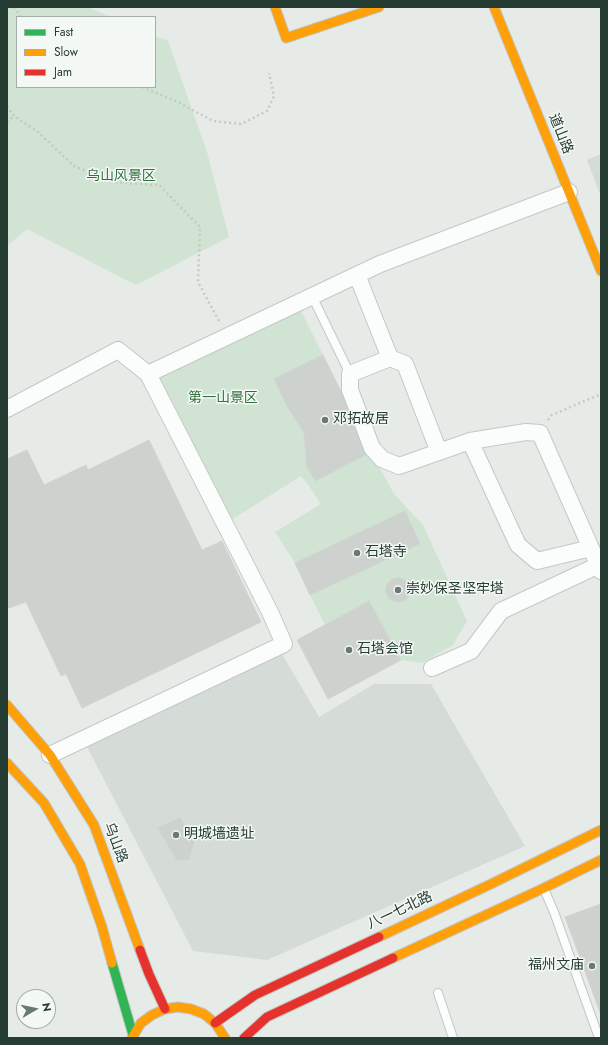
<!DOCTYPE html>
<html>
<head>
<meta charset="utf-8">
<style>
  body { margin:0 }
  #map { position:relative; width:608px; height:1045px; overflow:hidden; background:#e6ebe8; font-family:Jost,sans-serif }
  canvas { display:block }
  .frame { position:absolute; inset:0; border:8px solid #253d32; pointer-events:none }
  .legend { position:absolute; left:16px; top:16px; width:140px; height:72px; box-sizing:border-box; background:#f5f9f6; border:1px solid #a2aea8; margin:0; padding:5px 7px; list-style:none; font-size:12px; color:#253d32 }
  .legend li { display:flex; align-items:center; gap:8px; height:20px }
  .legend b { width:20px; border:1px solid #a2aea8 }
  .north { position:absolute; left:16px; top:989px; width:40px; height:40px; box-sizing:border-box; background:#f5f9f6; border:1px solid #a2aea8; border-radius:50%; rotate:81deg; font-size:11px; font-weight:700; line-height:16px; text-align:center; color:#253d32 }
  .north::after { content:''; display:block; margin:auto; width:14px; height:18px; background:#697a72; clip-path:polygon(50% 0,100% 100%,50% 72%,0 100%) }
</style>
</head>
<body>
<div id="map">
<canvas width="608" height="1045"></canvas>
<div class="frame"></div>
<ul class="legend">
<li><b style="height:5px;background:#30b455"></b>Fast</li>
<li><b style="height:5px;background:#ff9f0a"></b>Slow</li>
<li><b style="height:5px;background:#e5322d"></b>Jam</li>
</ul>
<div class="north">N</div>
</div>
<script>
const c = document.querySelector('canvas').getContext('2d');
c.lineJoin = 'round';
function paint(path, color) {
  c.fillStyle = color;
  c.fill(path, 'evenodd');
}
function poly(rows) {
  const path = new Path2D();
  for (const r of rows) {
    if (r.length === 3) {
      path.moveTo(r[0] + r[2], r[1]);
      path.arc(r[0], r[1], r[2], 0, 2 * Math.PI);
      continue;
    }
    path.moveTo(r[0], r[1]);
    for (let i = 2; i < r.length; i += 2) path.lineTo(r[i], r[i + 1]);
  }
  return path;
}
function strokePath(path, color, width, dash) {
  c.strokeStyle = color;
  c.lineWidth = width;
  c.lineCap = dash ? 'butt' : 'round';
  c.setLineDash(dash || []);
  c.stroke(path);
}
function label(font, color, halo, rows, align = 'center') {
  c.font = font + ' Jost,"Noto Sans SC",sans-serif';
  c.lineWidth = 3;
  c.setLineDash([]);
  c.textBaseline = 'middle';
  c.strokeStyle = halo;
  c.fillStyle = color;
  for (const [text, x, y, turn = 0] of rows) {
    c.save();
    c.translate(x, y);
    c.rotate((+turn || 0) * Math.PI / 180);
    c.textAlign = isNaN(turn) ? turn : align;
    if (halo) c.strokeText(text, 0, 0);
    c.fillText(text, 0, 0);
    c.restore();
  }
}
paint(poly([
  [601,154,601,197,587,160],
  [282,654,319,717,374,684,431,684,525,846,267,960,193,951,86,745]
]), '#d5dcd7');
paint(poly([
  [7,7,87,7,111,17,17,17,17,87,155,87,155,36,168,41,207,152,229,237,136,285,27,229,7,246],
  [297,303,323,355,274,380,287,406,304,433,307,467,314,481,371,452,394,494,423,525,467,621,453,645,422,663,401,660,369,601,325,625,310,595,420,544,405,512,295,563,275,532,321,504,309,486,301,476,225,524,148,374]
]), '#d1e3d3');
const building = poly([
  [323,355,371,452,315,481,307,467,304,433,287,406,274,379,323,355],
  [149,440,202,550,222,541,261,622,82,708,66,674,61,676,26,602,9,608,7,607,7,459,27,450,44,485,86,465,88,470,149,440],
  [405,511,420,544,310,595,295,563,405,511],
  [398,590,12],
  [369,601,401,660,328,699,297,640,369,601],
  [180,818,194,841,189,859,177,860,158,828,180,818],
  [601,904,601,1015,565,917,601,904]
]);
paint(building, '#cdd2cf');
strokePath(building, '#cfd4d1', 1);
const lane = poly([
  [312,296,350,374],
  [544,889,554,912,599,1038],
  [438,993,453,1038]
]);
const street = poly([
  [357,275,390,358],
  [148,374,380,264,569,192],
  [7,409,118,350,148,374,270,612,284,644,50,755],
  [470,441,518,545,537,561,591,548],
  [439,452,405,364,390,358,350,374,350,390,372,448,382,459,399,466,470,441,526,432,540,433,601,571],
  [432,668,471,651,501,611,601,564]
]);
const fast = poly([
  [112,963,133,1035]
]);
const slow = poly([
  [275,7,286,38,379,7],
  [494,7,601,271],
  [7,705,50,755,94,825,140,950],
  [7,763,44,803,80,864,102,927,112,963],
  [379,937,491,884,601,830],
  [393,958,544,888,601,860],
  [132,1038,141,1023,152,1015,165,1009,178,1007,191,1009,204,1014,215,1023,225,1038]
]);
const jam = poly([
  [140,950,149,974,165,1009],
  [215,1023,255,995,379,937],
  [244,1038,267,1017,393,958]
]);
strokePath(lane, '#c3c8c5', 10);
strokePath(street, '#c3c8c5', 18);
strokePath(fast, '#c0c7c3', 11);
strokePath(slow, '#c0c7c3', 11);
strokePath(jam, '#c0c7c3', 11);
strokePath(poly([
  [14,7,21,17],
  [142,87,176,101,213,121,241,124,267,111,274,96,269,73],
  [7,106,14,116,38,132,74,166,111,182,159,185,200,227,198,282,220,323],
  [7,122,14,116],
  [548,420,552,415,601,394]
]), '#c2cbc6', 2.5, [2, 3]);
strokePath(lane, '#fbfcfc', 8);
strokePath(street, '#fbfcfc', 16);
strokePath(fast, '#30b455', 9);
strokePath(slow, '#ff9f0a', 9);
strokePath(jam, '#e5322d', 9);
for (const [x, y, r, color] of [
  [325,420,4,"#697a72"],
  [357,553,4,"#697a72"],
  [398,590,4,"#697a72"],
  [349,650,4,"#697a72"],
  [176,835,4,"#697a72"],
  [592,966,4,"#697a72"]
]) {
  const dot = new Path2D();
  dot.arc(x, y, r, 0, 2 * Math.PI);
  c.fillStyle = color;
  c.fill(dot);
  strokePath(dot, '#f5f9f6', 1.5);
}
label('14px', '#253d32', '#f5f9f6', [
  ["道山路",560,134,68],
  ["乌山路",115,843,69],
  ["八一七北路",400,911,-25]
]);
label('14px', '#32713f', '#f5f9f6', [
  ["乌山风景区",121,177],
  ["第一山景区",223,399]
]);
label('14px', '#253d32', '#f5f9f6', [
  ["邓拓故居",333,420],
  ["石塔寺",365,553],
  ["崇妙保圣坚牢塔",406,590],
  ["石塔会馆",357,650],
  ["明城墙遗址",184,835],
  ["福州文庙",584,966,"right"]
], 'left');
</script>
</body>
</html>
